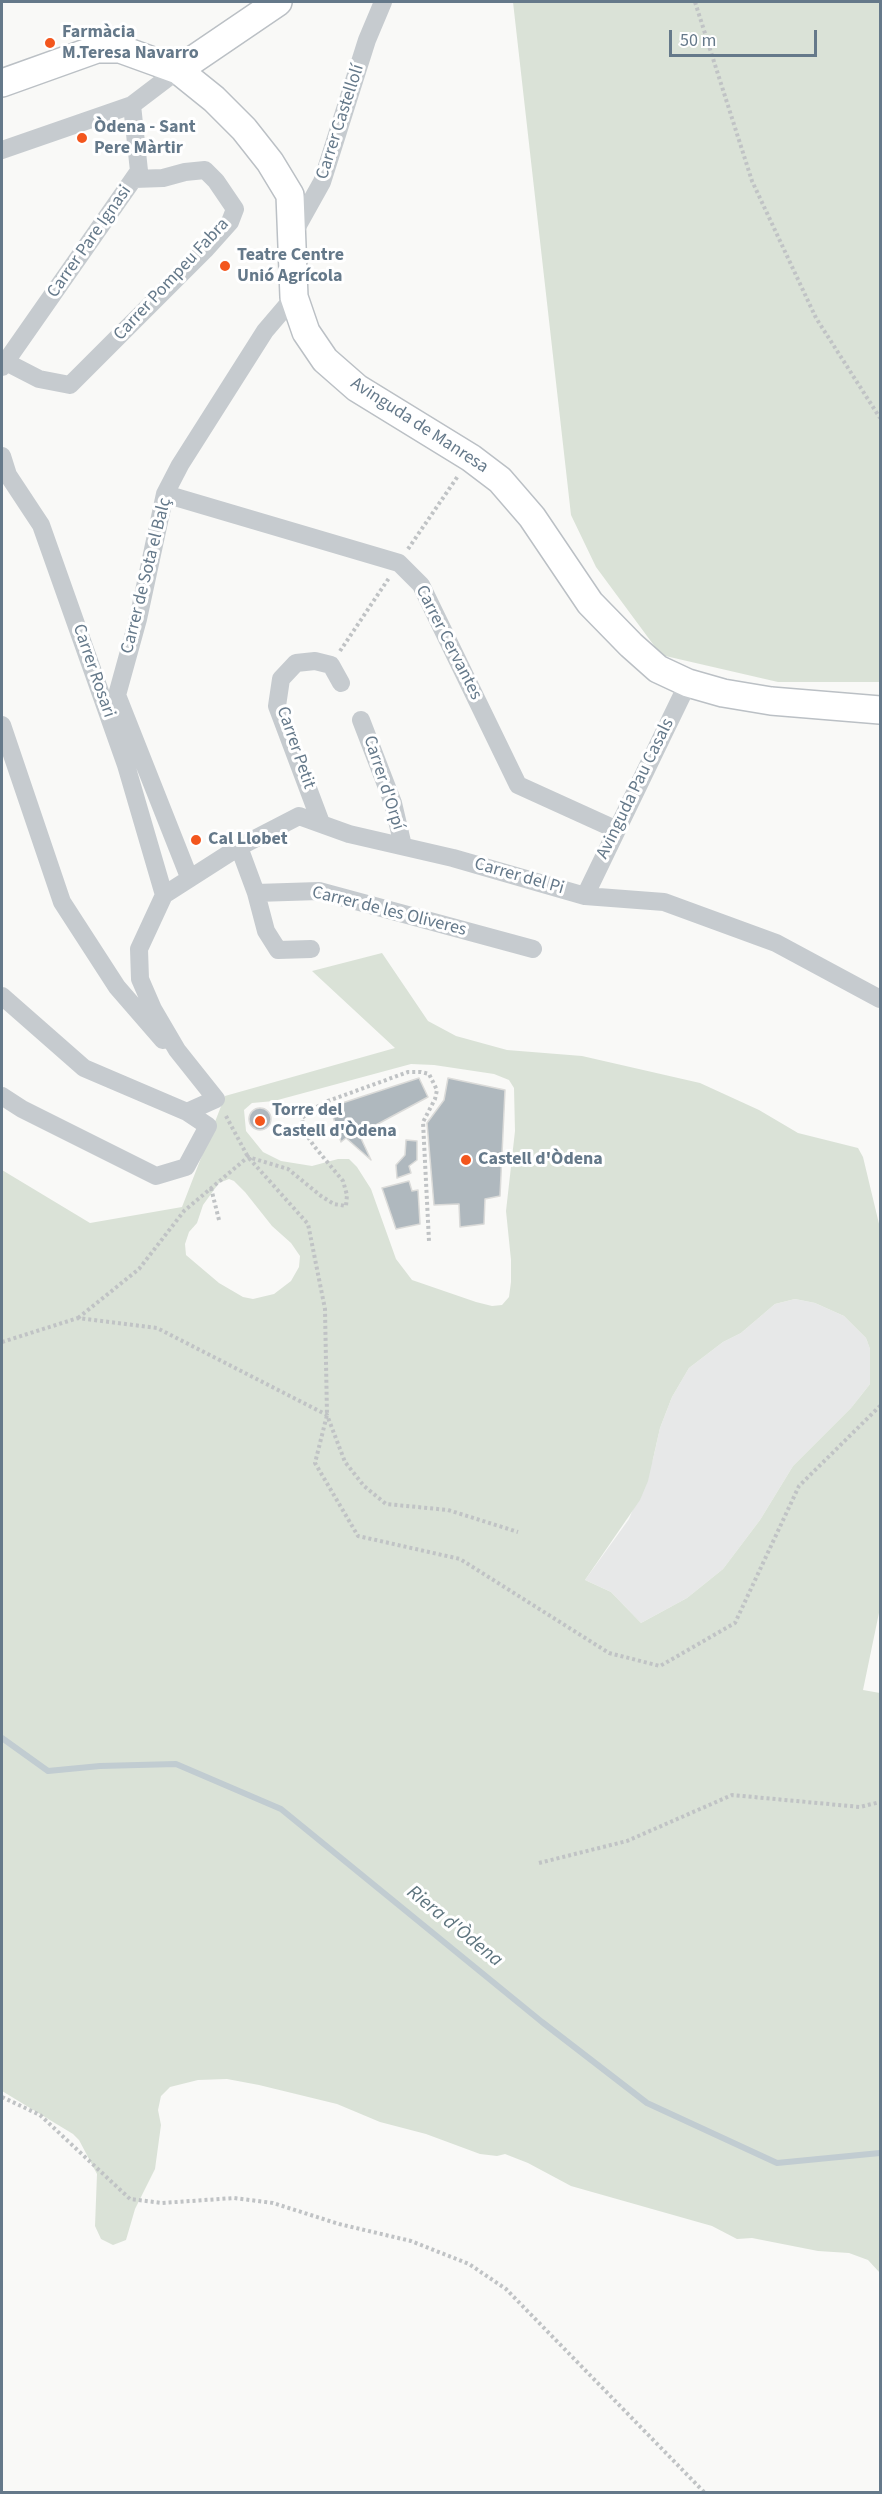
<!DOCTYPE html>
<html>
<head>
<meta charset="utf-8">
<style>
  body { margin:0 }
  #map { position:relative; width:882px; height:2494px; overflow:hidden; background:#f9f9f7; font-family:"Source Sans 3",sans-serif }
  canvas { display:block }
  .frame { position:absolute; inset:0; border:3px solid #65798a; pointer-events:none }
  .scale { position:absolute; left:669px; top:30px; width:148px; height:27px; box-sizing:border-box; border:3px solid #65798a; border-top:0; padding-left:8px; font-size:18px; line-height:21px; white-space:nowrap; color:#65798a; -webkit-text-stroke:4px #fff; paint-order:stroke }
</style>
</head>
<body>
<div id="map">
<canvas width="882" height="2494"></canvas>
<div class="frame"></div>
<div class="scale">50 m</div>
</div>
<script>
const c = document.querySelector('canvas').getContext('2d');
c.lineJoin = 'round';
function paint(path, color) {
  c.fillStyle = color;
  c.fill(path, 'evenodd');
}
function poly(rows) {
  const path = new Path2D();
  for (const r of rows) {
    if (r.length === 3) {
      path.moveTo(r[0] + r[2], r[1]);
      path.arc(r[0], r[1], r[2], 0, 2 * Math.PI);
      continue;
    }
    path.moveTo(r[0], r[1]);
    for (let i = 2; i < r.length; i += 2) path.lineTo(r[i], r[i + 1]);
  }
  return path;
}
function strokePath(path, color, width, dash) {
  c.strokeStyle = color;
  c.lineWidth = width;
  c.lineCap = dash ? 'butt' : 'round';
  c.setLineDash(dash || []);
  c.stroke(path);
}
function label(font, color, halo, rows, align = 'center') {
  c.font = font + ' "Source Sans 3",sans-serif';
  c.lineWidth = 6;
  c.setLineDash([]);
  c.textBaseline = 'middle';
  c.strokeStyle = halo;
  c.fillStyle = color;
  for (const [text, x, y, turn = 0] of rows) {
    c.save();
    c.translate(x, y);
    c.rotate((+turn || 0) * Math.PI / 180);
    c.textAlign = isNaN(turn) ? turn : align;
    if (halo) c.strokeText(text, 0, 0);
    c.fillText(text, 0, 0);
    c.restore();
  }
}
paint(poly([
  [795,1299,815,1303,844,1316,866,1338,870,1349,870,1384,851,1408,793,1466,760,1520,723,1569,687,1598,641,1623,611,1592,585,1580,629,1519,653,1459,660,1428,672,1397,689,1368,723,1342,741,1333,775,1304]
]), '#e7e8e8');
paint(poly([
  [513,2,880,2,880,682,778,682,661,655,596,567,571,515],
  [382,953,428,1021,456,1036,507,1050,582,1056,700,1083,759,1110,798,1133,858,1148,863,1157,880,1228,880,1608,863,1690,880,1693,880,2273,868,2260,849,2253,818,2251,752,2238,737,2239,712,2226,571,2186,528,2163,505,2154,497,2156,480,2154,426,2134,380,2122,337,2104,259,2085,227,2079,198,2080,170,2087,161,2096,158,2110,161,2125,155,2169,135,2209,126,2240,113,2245,101,2239,95,2226,97,2174,79,2140,73,2134,2,2091,2,1170,90,1223,182,1207,225,1096,395,1048,312,971],
  [411,1064,434,1065,494,1074,509,1080,514,1088,515,1131,506,1211,511,1260,511,1282,509,1297,502,1305,492,1306,476,1302,412,1280,396,1259,371,1189,357,1167,349,1159,338,1159,312,1166,281,1161,263,1152,246,1131,244,1110,252,1103,274,1101],
  [229,1179,234,1181,245,1192,272,1226,291,1243,300,1256,299,1267,291,1281,274,1294,253,1299,243,1297,219,1283,186,1255,185,1244,189,1232,197,1223,203,1205,219,1183],
  [795,1299,815,1303,844,1316,866,1338,870,1349,870,1384,851,1408,793,1466,760,1520,723,1569,687,1598,641,1623,611,1592,585,1580,640,1500,648,1481,660,1428,672,1397,689,1368,723,1342,741,1333,775,1304]
]), '#dae2d7');
strokePath(poly([
  [2,1738,48,1771,100,1766,176,1764,281,1809,542,2022,647,2103,777,2163,880,2153]
]), '#c1ccd1', 6);
const building = poly([
  [419,1078,428,1097,359,1134,371,1160,346,1138,341,1142,330,1107,419,1078],
  [448,1078,505,1090,500,1196,485,1199,484,1224,460,1227,459,1204,434,1205,427,1123,444,1100,448,1078],
  [260,1119,11],
  [406,1140,417,1141,417,1160,409,1166,411,1173,397,1178,396,1165,405,1155,406,1140],
  [409,1181,412,1191,418,1190,420,1224,396,1229,382,1188,409,1181]
]);
paint(building, '#afb8be');
strokePath(building, '#dbdbd9', 1.5);
const secondary = poly([
  [178,70,278,2],
  [2,83,97,49,120,49,178,70,214,99,244,129,270,162,290,195,294,297,306,332,325,360,357,388,471,458,500,480,532,517,590,603,631,645,658,669,688,683,723,693,771,701,880,710]
]);
strokePath(secondary, '#bbc0c5', 30);
strokePath(poly([
  [695,2,752,181,816,318,880,418],
  [408,549,458,476],
  [340,651,389,578],
  [226,1116,248,1157,308,1224,325,1309,327,1415,315,1463,358,1536,460,1559,609,1653,660,1666,735,1623,799,1486,880,1406],
  [211,1188,219,1220],
  [78,1318,139,1269,184,1211,248,1157,288,1169,321,1196,334,1204,346,1206,347,1195,343,1181,314,1146,304,1131,302,1118,313,1109,328,1101,408,1072,421,1072,429,1074,437,1090,435,1099,423,1122,429,1241],
  [2,1342,78,1318,157,1328,327,1415,345,1462,364,1486,386,1504,448,1510,518,1532],
  [539,1863,627,1841,732,1795,860,1807,880,1802],
  [2,2097,40,2115,130,2199,162,2203,234,2198,273,2203,339,2224,411,2241,469,2264,506,2289,704,2492]
]), '#c0c3c5', 4, [3, 3]);
strokePath(poly([
  [2,150,132,105,178,70],
  [293,234,322,182,367,40,383,2],
  [6,362,39,379,70,385,205,250,230,222,235,209,216,181,205,170,185,172,163,178,134,179],
  [2,367,139,171,132,105],
  [2,456,8,475,41,525,126,765,164,895],
  [165,494,399,563,421,585,518,785,617,830],
  [361,720,393,803,403,846],
  [2,725,62,902,117,987,163,1040],
  [321,823,277,706,281,679,296,663,315,661,331,665,341,683],
  [239,847,256,893,319,891,533,949],
  [189,877,117,695,138,619,165,494,180,465,265,331,294,297],
  [256,893,266,931,278,950,311,949],
  [585,896,688,683],
  [2,996,84,1068,187,1112,216,1099,177,1050,153,1009,140,979,139,949,164,895,239,847,299,816,349,834,453,858,585,896,664,902,776,943,880,999],
  [2,1096,22,1109,156,1176,186,1167,208,1126,187,1112]
]), '#c6cbcf', 18);
strokePath(secondary, '#fff', 27);
for (const [x, y, r, color] of [
  [50,43,6,"#f3561d"],
  [82,138,6,"#f3561d"],
  [225,266,6,"#f3561d"],
  [196,840,6,"#f3561d"],
  [260,1121,6,"#f3561d"],
  [466,1160,6,"#f3561d"]
]) {
  const dot = new Path2D();
  dot.arc(x, y, r, 0, 2 * Math.PI);
  c.fillStyle = color;
  c.fill(dot);
  strokePath(dot, '#fff', 2);
}
label('bold 18px', '#65798a', '#fff', [
  ["Farmàcia",62,33],
  ["M.Teresa Navarro",62,54],
  ["Òdena - Sant",94,128],
  ["Pere Màrtir",94,149],
  ["Teatre Centre",237,256],
  ["Unió Agrícola",237,277],
  ["Cal Llobet",208,840],
  ["Torre del",272,1111],
  ["Castell d'Òdena",272,1132],
  ["Castell d'Òdena",478,1160]
], 'left');
label('18px', '#65798a', '#fff', [
  ["Carrer Castellolí",341,122,-72],
  ["Carrer Pare Ignasi",90,242,-55],
  ["Carrer Pompeu Fabra",172,280,-47],
  ["Avinguda de Manresa",419,426,33],
  ["Carrer de Sota el Balç",147,576,-76],
  ["Carrer Cervantes",448,643,63],
  ["Carrer Rosari",93,671,71],
  ["Carrer Petit",295,748,71],
  ["Carrer d'Orpí",383,783,72],
  ["Avinguda Pau Casals",636,789,-64],
  ["Carrer del Pi",519,877,16],
  ["Carrer de les Oliveres",389,912,14]
]);
label('italic 20px', '#5d747e', '#fff', [
  ["Riera d'Òdena",454,1927,39]
]);
</script>
</body>
</html>
